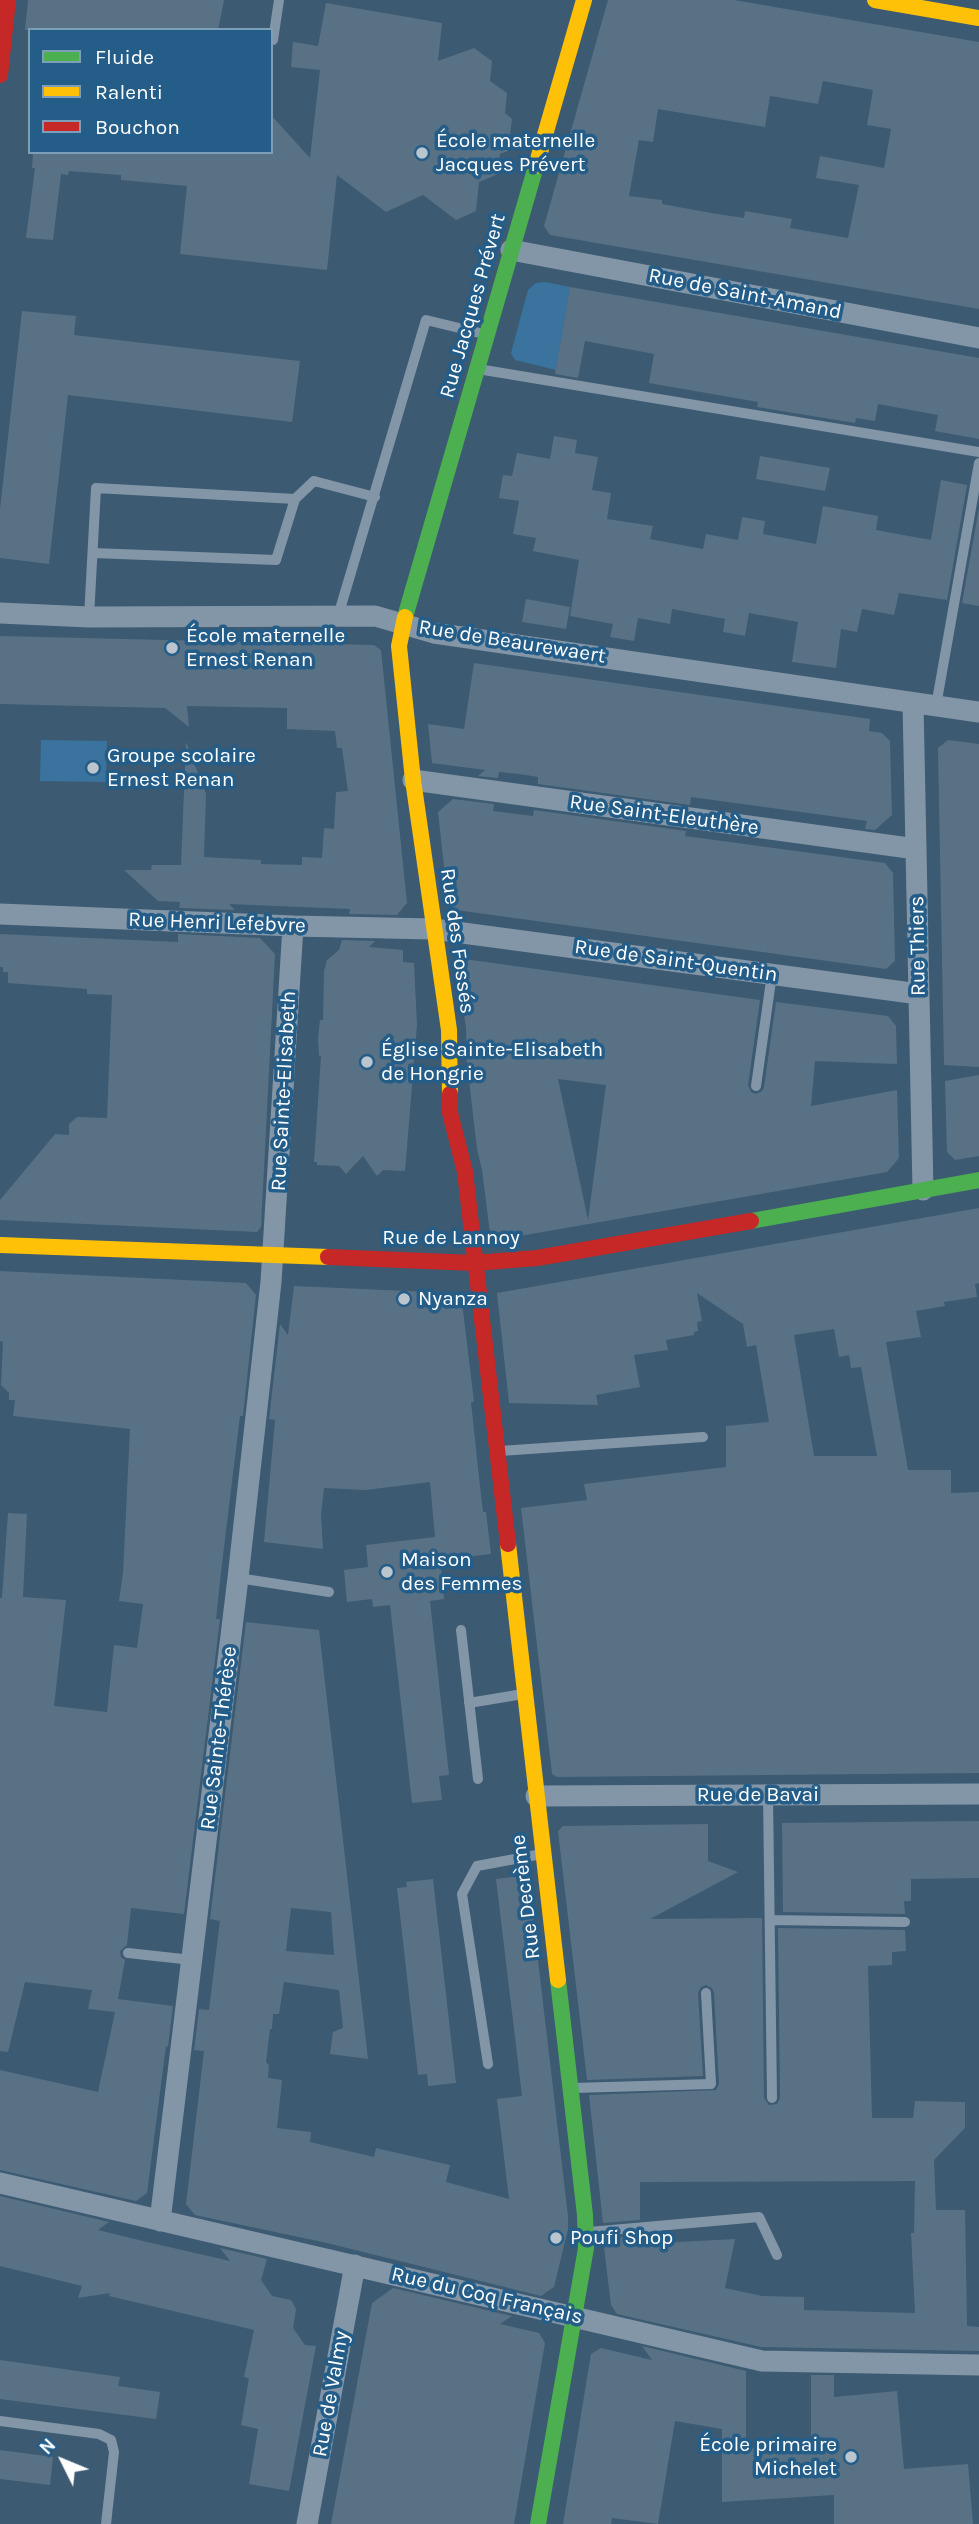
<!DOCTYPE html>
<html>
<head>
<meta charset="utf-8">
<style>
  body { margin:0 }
  #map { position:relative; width:979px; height:2524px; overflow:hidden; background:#3c5a72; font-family:Karla,sans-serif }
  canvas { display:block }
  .legend { position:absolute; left:28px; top:28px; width:245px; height:126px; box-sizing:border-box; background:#255d89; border:2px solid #7c9eb8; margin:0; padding:9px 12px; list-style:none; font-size:21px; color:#fff }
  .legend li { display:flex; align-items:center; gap:14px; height:35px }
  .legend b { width:35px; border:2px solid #7c9eb8 }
  .north { position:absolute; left:28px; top:2426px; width:70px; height:70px; -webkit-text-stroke:5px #255d89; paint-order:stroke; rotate:313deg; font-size:19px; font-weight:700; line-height:28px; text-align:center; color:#fff }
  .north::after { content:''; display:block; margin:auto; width:24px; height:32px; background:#fff; clip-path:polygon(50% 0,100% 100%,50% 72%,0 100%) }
</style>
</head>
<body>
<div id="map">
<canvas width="979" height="2524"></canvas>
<ul class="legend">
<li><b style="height:9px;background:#4caf50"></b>Fluide</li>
<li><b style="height:9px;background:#ffc107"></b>Ralenti</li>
<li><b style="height:9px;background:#c62828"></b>Bouchon</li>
</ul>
<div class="north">N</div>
</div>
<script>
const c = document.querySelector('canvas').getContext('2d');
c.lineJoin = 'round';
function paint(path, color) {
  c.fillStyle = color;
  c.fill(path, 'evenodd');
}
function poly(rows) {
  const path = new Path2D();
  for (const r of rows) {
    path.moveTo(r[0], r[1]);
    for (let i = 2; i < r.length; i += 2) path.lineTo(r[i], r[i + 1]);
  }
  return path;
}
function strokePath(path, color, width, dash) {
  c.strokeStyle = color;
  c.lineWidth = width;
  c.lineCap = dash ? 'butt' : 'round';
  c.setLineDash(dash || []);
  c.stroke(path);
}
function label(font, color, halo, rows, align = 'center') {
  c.font = font + ' Karla,sans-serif';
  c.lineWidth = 7;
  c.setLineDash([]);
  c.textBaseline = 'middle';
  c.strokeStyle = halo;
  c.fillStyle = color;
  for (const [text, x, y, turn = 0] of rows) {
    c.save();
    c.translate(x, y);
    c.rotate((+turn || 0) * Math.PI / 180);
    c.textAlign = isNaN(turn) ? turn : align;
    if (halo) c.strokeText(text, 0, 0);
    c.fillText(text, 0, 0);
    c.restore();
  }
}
paint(poly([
  [545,282,570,287,556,370,515,360,511,353,528,290,536,283],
  [41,740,107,741,106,782,40,781]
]), '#3a739e');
paint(poly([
  [28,0,224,0,218,30,25,30],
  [608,0,734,0,979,42,979,309,550,235,544,226],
  [823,81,873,90,867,125,891,129,884,168,820,156,816,178,859,185,848,238,790,228,792,219,745,211,744,218,711,213,662,204,662,200,629,196,639,140,653,142,658,109,765,127,770,96,818,104],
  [326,3,442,23,438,61,474,48,492,61,490,81,507,93,505,113,512,119,508,151,500,154,498,174,479,182,476,211,456,220,423,195,386,212,337,175,327,270,180,254,187,186,121,180,121,175,69,171,68,175,61,174,53,240,26,238,35,168,32,168,33,152,271,152,271,115,310,158,320,70,291,67,293,42,318,46],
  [570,287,979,358,979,439,935,431,938,415,878,404,875,421,856,418,855,423,757,407,758,402,649,383,654,354,585,341,578,378,555,374],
  [22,311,76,316,74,335,300,361,292,422,68,395,49,564,0,558,0,509],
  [554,436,577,440,575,453,598,457,592,490,611,493,607,519,653,526,650,539,703,549,706,534,738,540,742,517,765,521,763,534,816,544,823,506,878,516,876,530,931,540,941,480,967,485,947,600,899,593,894,615,862,609,857,632,841,629,836,668,792,662,798,622,749,613,745,636,723,632,725,619,672,609,670,624,638,618,634,641,610,637,613,624,570,616,579,560,533,551,536,538,513,534,519,501,499,498,503,475,512,476,517,453,550,459],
  [760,456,830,468,825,491,756,479],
  [979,508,979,606,962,603],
  [526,599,570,607,566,629,522,622],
  [0,636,374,645,381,650,407,903,397,915,349,914,350,909,229,904,235,910,179,908,180,902,158,901,124,870,151,870,152,865,181,865,186,742,206,794,204,857,261,860,261,864,302,865,302,857,322,858,324,828,334,829,336,792,348,791,342,748,337,748,335,731,287,729,287,708,187,706,189,727,165,708,0,704],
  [474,663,870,719,869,731,882,733,890,741,892,815,875,830,865,829,867,821,691,797,690,805,538,784,538,777,519,774,499,772,498,778,478,776,485,770,432,763,428,724,464,729],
  [948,740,979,744,979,1067,944,1065,938,748],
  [453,799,494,804,493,811,533,816,534,810,686,831,685,836,885,863,893,873,895,961,886,969,456,910,448,902,438,812],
  [0,934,178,942,178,934,260,938,275,954,261,1227,257,1232,0,1220,0,1200,55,1134,69,1135,69,1124,77,1117,107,1118,112,995,87,994,87,989,8,983,8,972,3,972,3,967,0,967],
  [342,940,375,941,369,947,403,950,403,962,414,963,417,1025,405,1171,383,1170,377,1176,363,1156,346,1174,339,1166,317,1165,317,1162,314,1162,321,1056,319,1056,318,1038,320,1020,323,1020,324,971,327,960,339,950],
  [464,959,760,1000,748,1085,751,1092,756,1094,762,1091,764,1087,776,1002,888,1016,896,1026,897,1064,815,1061,811,1106,897,1090,899,1158,887,1172,491,1241,482,1170,477,1149,467,1063,466,1028,457,965],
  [558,1079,606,1085,588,1220],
  [979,1075,979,1156,955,1160,947,1152,945,1081],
  [979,1208,979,1283,975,1284,977,1297,944,1302,945,1306,916,1311,921,1337,886,1342,908,1470,951,1470,951,1493,979,1492,979,1773,557,1777,552,1774,521,1508,587,1500,584,1484,726,1467,726,1426,769,1422,756,1345,747,1347,743,1324,697,1293,702,1321,697,1322,698,1331,694,1332,694,1335,666,1340,668,1350,634,1355,640,1387,596,1395,598,1405,509,1403,497,1293],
  [834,1329,839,1357,849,1355,851,1368,861,1367,877,1456,814,1456,794,1335],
  [0,1271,246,1283,256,1295,243,1416,240,1416,221,1572,216,1619,220,1619,184,1914,131,1908,127,1945,120,1951,121,1957,125,1960,118,1999,173,2006,168,2047,166,2046,147,2193,136,2201,0,2170,0,2070,98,2092,115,2012,88,2009,92,1990,25,1982,8,2052,0,2051,0,1598,2,1598,8,1513,27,1514,23,1597,66,1600,54,1706,107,1712,114,1645,137,1648,143,1604,119,1601,123,1573,130,1429,13,1416,15,1400,9,1400,9,1393,1,1385,3,1342,0,1341],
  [294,1286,453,1293,462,1302,474,1402,471,1402,479,1477,483,1512,486,1512,491,1554,440,1560,444,1599,430,1601,449,1775,439,1776,442,1800,412,1803,390,1605,373,1607,372,1599,347,1602,344,1570,368,1567,366,1545,435,1537,430,1482,366,1490,324,1488,321,1515,323,1549,264,1542,275,1420,269,1419,280,1324,288,1335],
  [246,1622,319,1630,368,2059,330,2054,333,2032,343,2028,339,1990,284,1982,279,2014,273,2014,272,2029,270,2029,266,2062,269,2065,268,2078,282,2080,277,2128,311,2132,310,2142,374,2157,376,2148,450,2165,446,2182,509,2199,497,2099,522,2096,496,1879,528,1875,568,2216,568,2229,554,2287,541,2296,327,2243,195,2215,186,2204,204,2051,194,2050,199,2009,209,2010,215,1961,220,1921,210,1919],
  [291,1908,331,1912,334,1955,286,1951],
  [979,1821,979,1878,911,1879,911,1901,904,1901,905,1914,783,1912,782,1823],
  [708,1824,708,1861,738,1872,650,1919,762,1918,764,2098,769,2105,777,2104,780,2098,778,1928,905,1930,906,1951,892,1952,892,1965,868,1966,872,2118,913,2118,915,2101,965,2102,965,2128,934,2160,936,2210,965,2210,967,2326,979,2327,979,2351,761,2347,617,2314,611,2305,603,2239,640,2235,640,2244,735,2239,725,2288,762,2296,804,2297,804,2310,915,2313,911,2233,914,2233,915,2181,640,2182,640,2220,603,2223,589,2095,716,2090,719,2084,714,1993,712,1988,706,1985,701,1987,698,1993,703,2076,587,2080,558,1831,563,1826],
  [433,1879,456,2083,428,2086,427,2074,418,2075,397,1888,407,1887,406,1882],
  [0,2196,109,2222,98,2230,143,2241,230,2261,220,2248,267,2259,261,2280,272,2296,291,2300,296,2309,293,2328,305,2345,316,2346,289,2491,249,2484,258,2429,241,2425,249,2378,244,2377,254,2330,109,2296,110,2293,78,2298,82,2286,0,2266],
  [393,2288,512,2316,500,2324,539,2333,545,2343,514,2524,331,2524,372,2303],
  [642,2346,746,2371,746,2448,811,2451,811,2375,834,2375,834,2397,897,2391,904,2469,968,2464,973,2524,834,2524,834,2495,722,2502,722,2429,675,2421,658,2524,612,2518,611,2524,563,2524,591,2354,601,2348,652,2360],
  [0,2360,120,2377,118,2386,160,2392,156,2419,0,2399],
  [0,2450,53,2457,50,2485,0,2479]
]), '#597184');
strokePath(poly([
  [273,40,279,0],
  [478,369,979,452],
  [295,499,314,481,375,497],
  [338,616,426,320,484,334],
  [89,617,96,488,295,499,276,560,93,553],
  [936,706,979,463],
  [756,1086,772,974],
  [500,1451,703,1437],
  [238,1578,329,1592],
  [461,1630,478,1779],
  [469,1703,523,1694],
  [768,1795,772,2098],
  [770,1920,905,1922],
  [128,1953,192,1960],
  [488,2064,462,1894,477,1866,542,1854],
  [573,2088,711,2084,706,1993],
  [589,2232,759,2217,777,2255],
  [0,2421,99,2434,111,2440,114,2452,106,2524]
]), '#8396a7', 10);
strokePath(poly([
  [511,250,979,338],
  [0,613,89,617,375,616,434,633,979,712],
  [913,703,923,1190],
  [413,780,916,849],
  [0,914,293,926,433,929,919,994],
  [536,1796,979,1794],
  [0,2183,762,2361,979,2365],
  [160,2221,238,1578,271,1282,293,926],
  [307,2524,355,2265]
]), '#8396a7', 21);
strokePath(poly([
  [405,617,536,166],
  [751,1221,979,1180],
  [538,2524,586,2248,585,2215,558,1980]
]), '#4caf50', 16);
strokePath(poly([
  [875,0,979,18],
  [536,166,584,0],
  [405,617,399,646,413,780,449,1030,450,1094],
  [0,1245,328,1257],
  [508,1544,558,1980]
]), '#ffc107', 16);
strokePath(poly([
  [0,75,8,0],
  [450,1094,450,1113,465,1172,508,1544],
  [328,1257,474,1263,537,1258,751,1221]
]), '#c62828', 16);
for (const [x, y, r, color] of [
  [422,153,7,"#bbc5ce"],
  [172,648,7,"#bbc5ce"],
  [93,768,7,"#bbc5ce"],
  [367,1062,7,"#bbc5ce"],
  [404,1299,7,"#bbc5ce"],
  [387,1572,7,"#bbc5ce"],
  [556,2238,7,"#bbc5ce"],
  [851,2457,7,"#bbc5ce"]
]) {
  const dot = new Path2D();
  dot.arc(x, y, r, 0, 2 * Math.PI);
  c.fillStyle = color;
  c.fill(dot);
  strokePath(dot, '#255d89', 2.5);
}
label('21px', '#fff', '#255d89', [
  ["École maternelle",436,141],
  ["Jacques Prévert",436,165],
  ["École maternelle",186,636],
  ["Ernest Renan",186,660],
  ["Groupe scolaire",107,756],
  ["Ernest Renan",107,780],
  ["Église Sainte-Elisabeth",381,1050],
  ["de Hongrie",381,1074],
  ["Nyanza",418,1299],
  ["Maison",401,1560],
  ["des Femmes",401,1584],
  ["Poufi Shop",570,2238],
  ["École primaire",837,2445,"right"],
  ["Michelet",837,2469,"right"]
], 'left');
label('21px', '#fff', '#255d89', [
  ["Rue de Saint-Amand",745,294,11],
  ["Rue Jacques Prévert",473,306,-74],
  ["Rue de Beaurewaert",512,642,9],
  ["Rue Saint-Eleuthère",664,815,8],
  ["Rue Henri Lefebvre",217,923,2],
  ["Rue des Fossés",457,941,82],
  ["Rue Thiers",918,946,-91],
  ["Rue de Saint-Quentin",676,961,8],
  ["Rue Sainte-Elisabeth",284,1091,-87],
  ["Rue de Lannoy",451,1238],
  ["Rue Sainte-Thérèse",219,1738,-83],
  ["Rue de Bavai",758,1795],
  ["Rue Decrème",526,1897,-97],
  ["Rue du Coq Français",487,2296,13],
  ["Rue de Valmy",331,2394,-80]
]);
</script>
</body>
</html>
